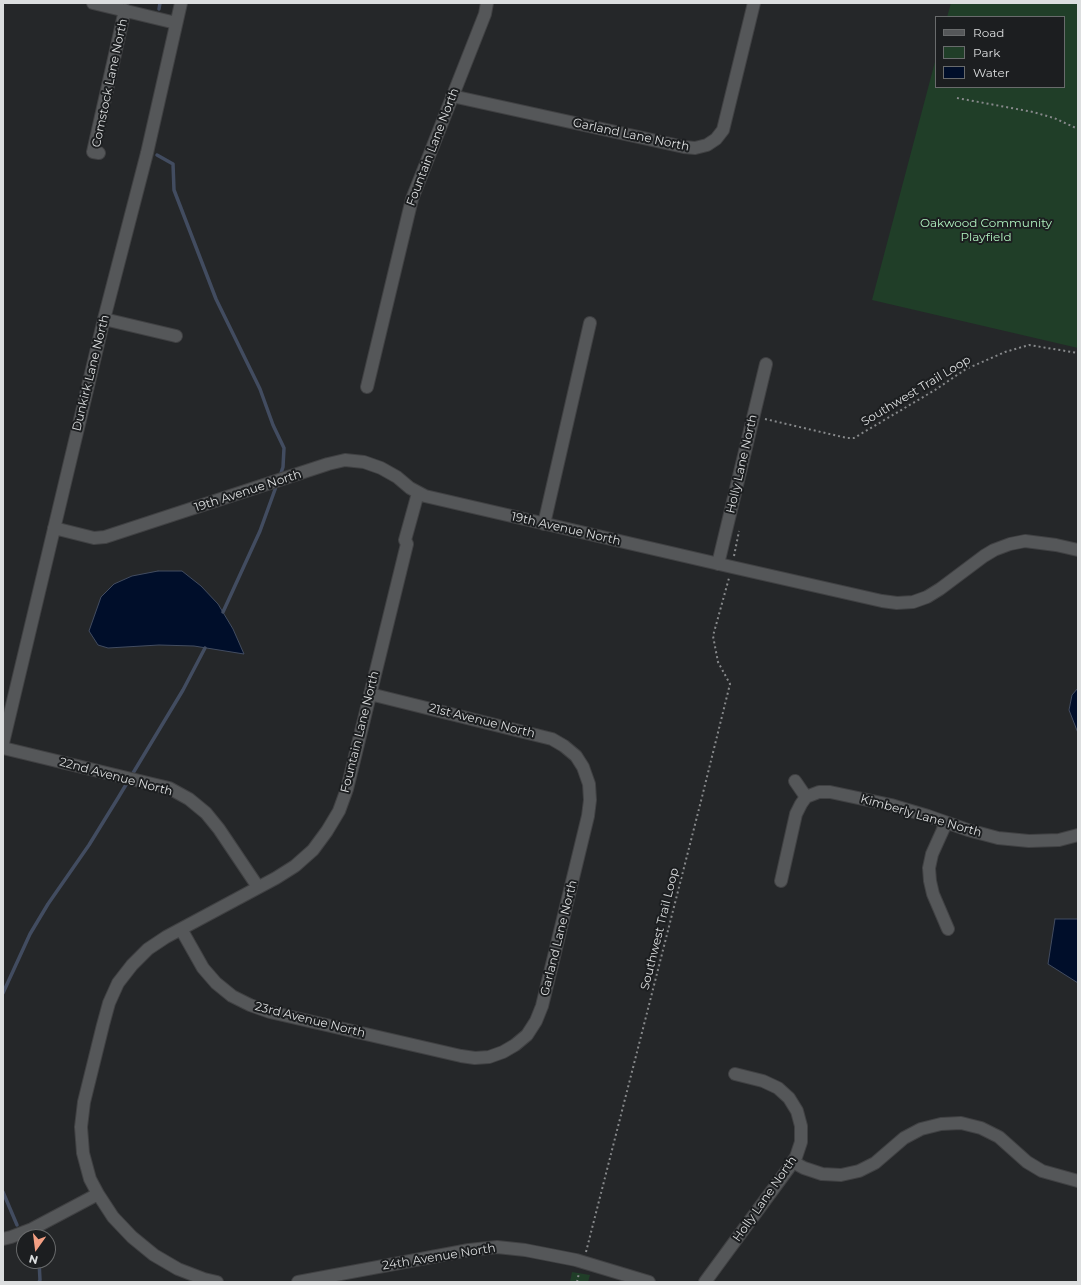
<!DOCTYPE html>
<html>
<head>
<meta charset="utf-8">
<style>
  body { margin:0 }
  #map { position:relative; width:1081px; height:1285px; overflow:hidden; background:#252729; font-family:Montserrat,sans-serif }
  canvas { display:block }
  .frame { position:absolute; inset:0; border:4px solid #dcdedf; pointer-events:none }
  .legend { position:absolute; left:935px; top:16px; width:130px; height:72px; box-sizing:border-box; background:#1c1e20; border:1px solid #696b6c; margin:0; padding:5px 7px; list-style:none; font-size:12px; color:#dcdedf }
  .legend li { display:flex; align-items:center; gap:8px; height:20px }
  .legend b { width:20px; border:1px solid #696b6c }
  .north { position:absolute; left:16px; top:1229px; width:40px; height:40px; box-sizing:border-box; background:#1c1e20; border:1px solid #696b6c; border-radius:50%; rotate:194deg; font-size:11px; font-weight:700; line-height:16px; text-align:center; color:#dcdedf }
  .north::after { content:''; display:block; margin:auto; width:14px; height:18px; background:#f39f83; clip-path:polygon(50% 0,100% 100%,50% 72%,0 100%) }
</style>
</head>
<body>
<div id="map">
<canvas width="1081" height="1285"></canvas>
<div class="frame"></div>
<ul class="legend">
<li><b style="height:5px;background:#555759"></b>Road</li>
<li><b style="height:11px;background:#203e28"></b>Park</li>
<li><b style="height:11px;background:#000e2a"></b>Water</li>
</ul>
<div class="north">N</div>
</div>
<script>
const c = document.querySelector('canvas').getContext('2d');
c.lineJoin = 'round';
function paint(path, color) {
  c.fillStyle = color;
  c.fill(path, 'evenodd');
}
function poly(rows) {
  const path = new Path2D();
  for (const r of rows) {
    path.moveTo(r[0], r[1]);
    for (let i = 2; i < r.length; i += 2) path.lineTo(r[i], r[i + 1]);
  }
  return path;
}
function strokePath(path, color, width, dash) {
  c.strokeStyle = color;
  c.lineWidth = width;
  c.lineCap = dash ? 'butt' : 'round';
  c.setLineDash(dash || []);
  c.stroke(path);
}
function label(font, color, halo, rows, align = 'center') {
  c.font = font + ' Montserrat,sans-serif';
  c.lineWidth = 4;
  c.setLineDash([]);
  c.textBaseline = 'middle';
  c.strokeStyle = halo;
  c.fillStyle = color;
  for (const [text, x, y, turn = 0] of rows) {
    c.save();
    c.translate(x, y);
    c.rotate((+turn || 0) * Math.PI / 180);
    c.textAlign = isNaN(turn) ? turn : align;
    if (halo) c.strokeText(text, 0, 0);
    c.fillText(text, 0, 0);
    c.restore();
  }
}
paint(poly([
  [951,3,1078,3,1078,348,872,300,936,58,936,87,1064,87,1064,17,947,17],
  [572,1272,590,1275,588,1282,570,1282]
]), '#203e28');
const water = poly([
  [158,571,182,571,201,586,218,604,233,629,244,654,194,646,159,645,108,648,98,645,89,631,101,597,114,584,132,576,158,571],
  [1078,688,1078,733,1069,710,1072,695,1078,688],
  [1055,919,1078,919,1078,983,1048,964,1055,919]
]);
paint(water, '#000e2a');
strokePath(water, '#424c60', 1);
strokePath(poly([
  [159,9,160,3],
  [157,155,173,164,174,190,216,299,260,389,273,425,284,448,283,467,280,476],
  [223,612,260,531,277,484],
  [3,993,30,934,48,904,89,845,118,798,183,690,205,648],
  [3,1192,17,1225],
  [23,1240,24,1241],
  [39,1261,40,1280,39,1282]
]), '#424c60', 3.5);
const minor = poly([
  [93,3,176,23],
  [452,96,684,147,695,148,707,145,716,139,723,130,754,3],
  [99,153,93,152,125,10],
  [104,319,176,336],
  [367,387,412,199,485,14,487,3],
  [544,524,590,323],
  [54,528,94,538,105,537,328,464,345,460,364,462,381,468,397,477,410,488,425,496,732,567,882,601,897,603,913,602,927,597,940,589,984,556,994,550,1010,544,1025,541,1056,545,1078,550],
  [718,564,766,364],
  [3,743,104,319,147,153,181,3],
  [3,748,148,783,169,788,189,799,206,813,219,829,258,887],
  [795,781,806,797],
  [946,823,932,854,929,868,930,881,933,894,948,929],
  [781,881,796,814,801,804,806,797,819,792,830,792,891,805,928,816,968,830,998,838,1029,841,1059,840,1078,835],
  [181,929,203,968,216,983,232,996,250,1005,270,1012,461,1056,475,1058,489,1057,503,1052,515,1045,527,1035,536,1021,542,1006,588,816,590,800,589,784,583,767,576,756,564,746,552,739,370,694],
  [793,1162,804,1168,822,1174,841,1175,859,1171,875,1163,904,1138,921,1129,941,1124,961,1123,981,1128,999,1137,1027,1162,1042,1171,1078,1181],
  [3,1239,11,1237,32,1229,98,1194],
  [217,1282,204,1279,178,1269,154,1255,132,1237,113,1217,98,1194,90,1179,83,1153,81,1127,84,1102,103,1025,109,1003,118,983,132,965,148,949,166,937,276,878,295,866,313,850,327,831,339,811,347,789,407,544,405,540,418,493],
  [298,1282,469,1250,497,1247,525,1250,576,1260,649,1282],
  [705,1282,788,1169,796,1157,801,1142,801,1126,797,1111,789,1098,778,1088,763,1081,735,1074]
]);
strokePath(minor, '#404143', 14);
strokePath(poly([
  [957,98,1033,112,1054,118,1078,129],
  [765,419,847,438,854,438,935,390,966,369,1005,352,1029,345,1078,353],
  [734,556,739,531],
  [586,1252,701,801,730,684,718,662,713,636,729,578],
  [577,1282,579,1273]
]), '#87898b', 2, [2, 3]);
strokePath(minor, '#555759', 12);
label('12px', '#dcdedf', '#1c1e20', [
  ["Comstock Lane North",110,83,-78],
  ["Garland Lane North",631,135,12],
  ["Fountain Lane North",433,147,-69],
  ["Dunkirk Lane North",91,373,-76],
  ["Southwest Trail Loop",916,391,-31],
  ["Holly Lane North",742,464,-77],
  ["19th Avenue North",248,491,-18],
  ["19th Avenue North",566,529,13],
  ["21st Avenue North",482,721,14],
  ["Fountain Lane North",360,732,-76],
  ["22nd Avenue North",116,777,15],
  ["Kimberly Lane North",921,816,16],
  ["Southwest Trail Loop",660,929,-76],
  ["Garland Lane North",559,938,-76],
  ["23rd Avenue North",310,1020,14],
  ["Holly Lane North",765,1199,-55],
  ["24th Avenue North",439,1257,-9]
]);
label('12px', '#aff0be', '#1c1e20', [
  ["Oakwood Community",986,223],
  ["Playfield",986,237]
]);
</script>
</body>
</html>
